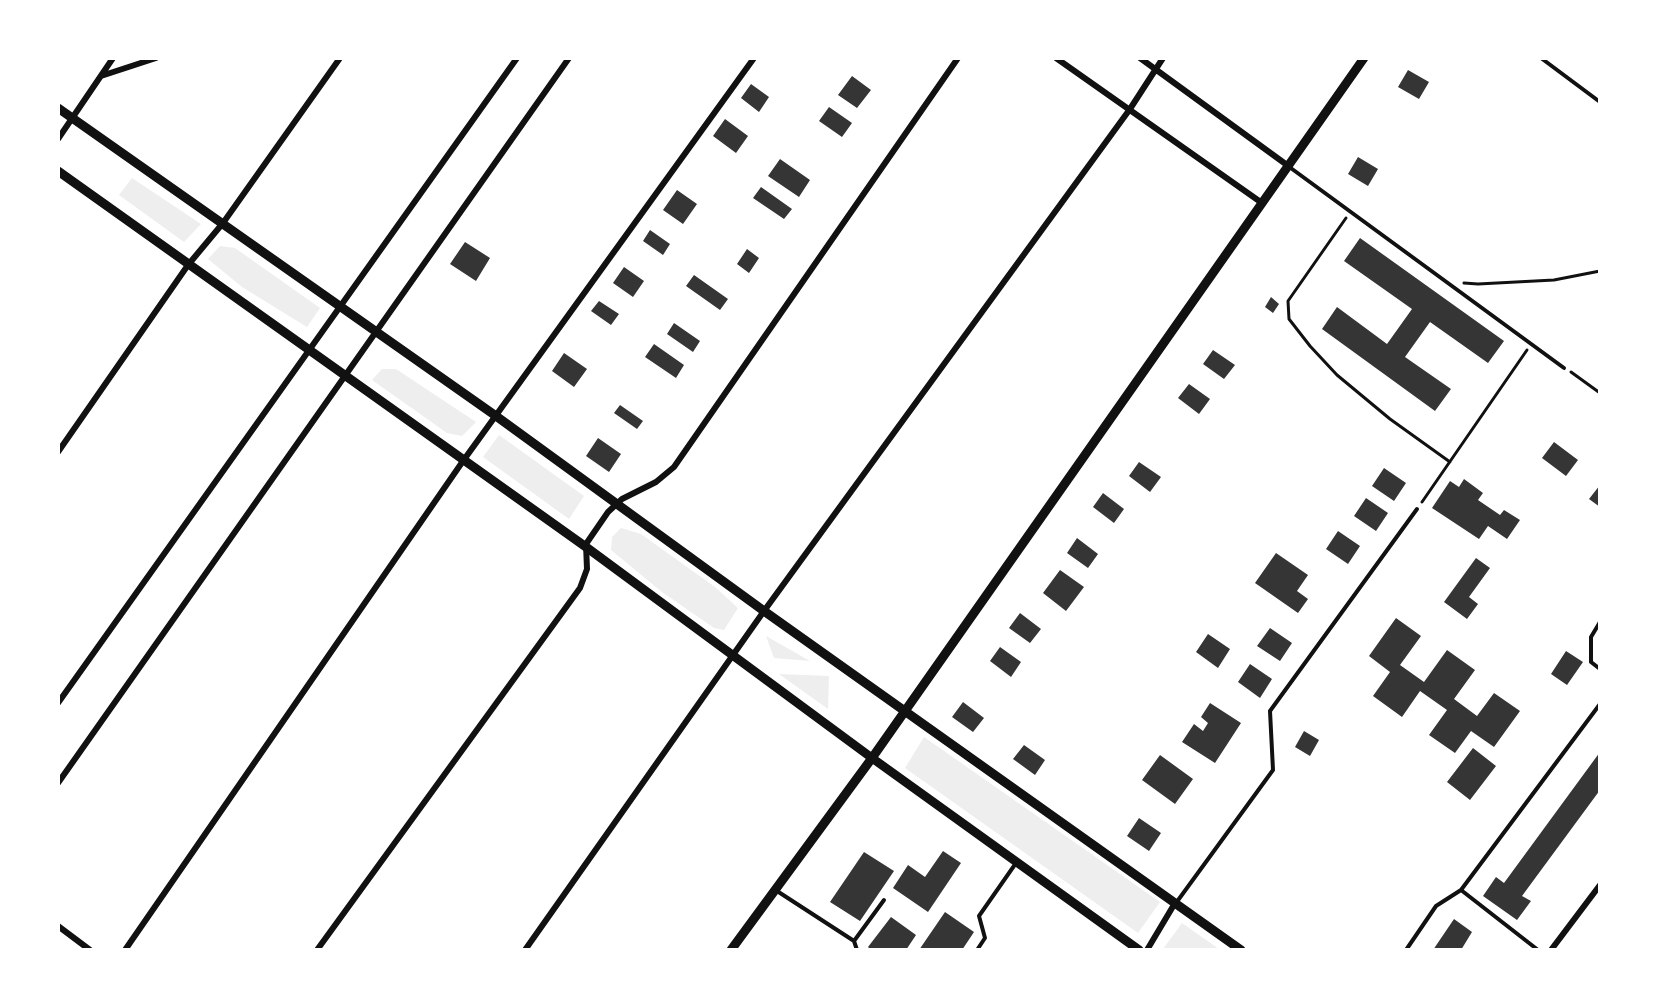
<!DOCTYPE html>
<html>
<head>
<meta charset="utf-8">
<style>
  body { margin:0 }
  #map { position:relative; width:1658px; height:1008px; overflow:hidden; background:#fff; font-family:"Fira Sans",sans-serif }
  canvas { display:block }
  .frame { position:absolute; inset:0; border:60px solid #fff; pointer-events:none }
</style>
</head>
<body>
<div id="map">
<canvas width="1658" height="1008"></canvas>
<div class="frame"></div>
</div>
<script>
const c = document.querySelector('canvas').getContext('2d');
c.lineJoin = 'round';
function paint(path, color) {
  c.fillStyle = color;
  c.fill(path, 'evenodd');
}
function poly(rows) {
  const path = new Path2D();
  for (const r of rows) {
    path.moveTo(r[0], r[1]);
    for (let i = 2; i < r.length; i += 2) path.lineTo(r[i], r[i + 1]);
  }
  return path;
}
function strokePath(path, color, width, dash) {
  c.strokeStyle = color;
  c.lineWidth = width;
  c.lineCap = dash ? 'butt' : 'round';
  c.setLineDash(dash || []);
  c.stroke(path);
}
paint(poly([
  [132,178,201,224,184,242,119,195],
  [220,246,235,248,320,308,307,327,242,287,208,259],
  [382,369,396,369,476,422,462,436,447,433,372,380],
  [499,435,584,496,569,519,483,457],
  [621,528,641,534,715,587,738,608,724,630,714,628,662,592,611,550,612,537],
  [766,636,810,661,774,658],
  [779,674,829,676,828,709],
  [924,737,1160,902,1138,933,905,768],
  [1182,923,1219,949,1220,949,1163,949]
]), '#eee');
paint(poly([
  [1408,70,1429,82,1419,99,1398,87],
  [852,76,871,90,857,108,838,95],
  [751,84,769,97,759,112,741,98],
  [829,107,852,123,842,137,819,121],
  [725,119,748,136,736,153,713,136],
  [1358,157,1378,169,1368,186,1348,174],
  [780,159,810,180,799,197,768,176],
  [761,187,792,209,784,219,753,198],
  [677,190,697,204,683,224,663,210],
  [650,230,670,244,663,255,643,241],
  [1360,238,1504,341,1488,363,1430,322,1405,357,1451,389,1435,411,1322,329,1337,307,1387,344,1412,309,1344,261],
  [465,242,490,258,476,281,450,264],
  [747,249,759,258,749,273,737,264],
  [624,267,644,281,633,297,613,283],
  [694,275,728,299,720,310,686,286],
  [1271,297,1279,304,1273,313,1265,307],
  [599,301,619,314,611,325,591,311],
  [674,323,700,341,693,352,667,334],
  [654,344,684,365,676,378,645,357],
  [1213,350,1235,365,1224,379,1203,364],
  [564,353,587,369,574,387,552,371],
  [1189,384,1210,399,1199,414,1178,398],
  [620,405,643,421,637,429,614,413],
  [598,438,621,454,609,472,586,456],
  [1554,442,1578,460,1566,476,1542,458],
  [1139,462,1161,477,1150,492,1129,476],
  [1384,468,1406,483,1394,501,1372,486],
  [1464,479,1483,493,1478,500,1500,515,1504,510,1520,520,1507,539,1488,526,1479,539,1432,508,1450,481,1459,487],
  [1600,485,1600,507,1589,499],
  [1103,493,1124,509,1114,523,1093,507],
  [1366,498,1388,513,1376,531,1354,516],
  [1338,531,1360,546,1348,564,1326,549],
  [1077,538,1098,554,1088,568,1067,553],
  [1276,553,1308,575,1297,591,1308,599,1298,613,1255,583],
  [1476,558,1490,568,1469,597,1478,604,1467,619,1444,602],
  [1060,570,1084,587,1066,611,1043,593],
  [1020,613,1041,629,1030,643,1009,628],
  [1396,618,1421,636,1400,665,1424,682,1447,650,1475,670,1454,699,1477,716,1494,693,1520,711,1494,747,1471,731,1455,753,1429,735,1447,710,1420,691,1402,717,1373,696,1390,672,1369,656],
  [1270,628,1292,643,1280,661,1257,646],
  [1208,634,1230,649,1218,668,1196,652],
  [1000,647,1021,662,1011,677,990,661],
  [1566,651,1583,662,1567,685,1551,674],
  [1250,664,1272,679,1260,698,1238,682],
  [963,702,984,718,973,732,952,717],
  [1210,703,1241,723,1215,763,1182,742,1194,724,1203,731,1208,723,1201,717],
  [1304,731,1319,740,1310,756,1295,747],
  [1024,745,1045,760,1035,775,1013,759],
  [1473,748,1496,766,1470,800,1447,782],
  [1600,752,1600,790,1522,896,1531,901,1517,920,1483,896,1496,877,1504,883],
  [1160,755,1193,779,1175,804,1142,780],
  [1139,818,1161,833,1149,851,1127,836],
  [943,851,961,863,928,912,893,888,908,865,925,877],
  [864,852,894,871,860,921,830,902],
  [945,912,974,932,962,950,919,950],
  [891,917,916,935,906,950,871,950,868,947],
  [1454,919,1472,932,1461,950,1433,950]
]), '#353535');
strokePath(poly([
  [1346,218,1288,301,1289,319,1310,346,1337,375,1390,419,1450,462],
  [1464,283,1478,284,1554,280,1600,271],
  [1571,372,1600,393],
  [1422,502,1527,350]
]), '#111', 3);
strokePath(poly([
  [1541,58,1600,102],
  [1288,166,1564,368],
  [1600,622,1591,637,1591,662,1600,669],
  [777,891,854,941,857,950],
  [1176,903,1273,770,1270,711,1417,509],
  [854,941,884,900],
  [977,950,985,938,979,916,1016,863],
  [1406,950,1436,906,1461,890],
  [1538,950,1461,890,1600,704]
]), '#111', 4);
strokePath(poly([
  [1056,58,1262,203],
  [1140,58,1287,165],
  [101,76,156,58],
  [58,139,113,58],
  [58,452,188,265,223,223,340,58],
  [58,703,517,58],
  [58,783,569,58],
  [58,926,90,950],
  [125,950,463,461,754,58],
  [317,950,580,588,587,569,586,544,608,512,622,499,656,482,674,467,958,58],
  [525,950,764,611,1130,109,1163,58],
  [1147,950,1175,903],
  [1551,950,1600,885]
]), '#111', 6);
strokePath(poly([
  [58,108,496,416,764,611,1241,950],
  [58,171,586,547,872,758,1139,950],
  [731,950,872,758,1364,58]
]), '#111', 9);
</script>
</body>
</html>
